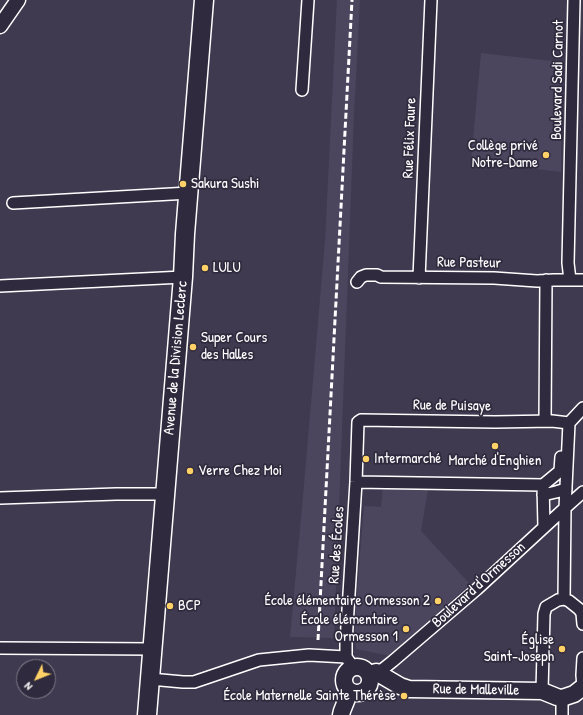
<!DOCTYPE html>
<html>
<head>
<meta charset="utf-8">
<style>
  body { margin:0 }
  #map { position:relative; width:583px; height:715px; overflow:hidden; background:#403a50; font-family:"Patrick Hand",sans-serif }
  canvas { display:block }
  .north { position:absolute; left:16px; top:659px; width:40px; height:40px; box-sizing:border-box; background:#2f2a3d; border:1px solid #827f8b; border-radius:50%; rotate:227deg; font-size:11px; font-weight:700; line-height:16px; text-align:center; color:#fff }
  .north::after { content:''; display:block; margin:auto; width:14px; height:18px; background:#ffd166; clip-path:polygon(50% 0,100% 100%,50% 72%,0 100%) }
</style>
</head>
<body>
<div id="map">
<canvas width="583" height="715"></canvas>
<div class="north">N</div>
</div>
<script>
const c = document.querySelector('canvas').getContext('2d');
c.lineJoin = 'round';
function paint(path, color) {
  c.fillStyle = color;
  c.fill(path, 'evenodd');
}
function poly(rows) {
  const path = new Path2D();
  for (const r of rows) {
    if (r.length === 3) {
      path.moveTo(r[0] + r[2], r[1]);
      path.arc(r[0], r[1], r[2], 0, 2 * Math.PI);
      continue;
    }
    path.moveTo(r[0], r[1]);
    for (let i = 2; i < r.length; i += 2) path.lineTo(r[i], r[i + 1]);
  }
  return path;
}
function strokePath(path, color, width, dash) {
  c.strokeStyle = color;
  c.lineWidth = width;
  c.lineCap = dash ? 'butt' : 'round';
  c.setLineDash(dash || []);
  c.stroke(path);
}
function label(font, color, halo, rows, align = 'center') {
  c.font = font + ' "Patrick Hand",sans-serif';
  c.lineWidth = 3.5;
  c.setLineDash([]);
  c.textBaseline = 'middle';
  c.strokeStyle = halo;
  c.fillStyle = color;
  for (const [text, x, y, turn = 0] of rows) {
    c.save();
    c.translate(x, y);
    c.rotate((+turn || 0) * Math.PI / 180);
    c.textAlign = isNaN(turn) ? turn : align;
    if (halo) c.strokeText(text, 0, 0);
    c.fillText(text, 0, 0);
    c.restore();
  }
}
paint(poly([
  [337,0,360,0,354,115,334,638,290,637,304,485,325,241],
  [481,53,561,62,561,172,471,161],
  [429,484,421,531,470,584,390,656,356,649,355,621,360,555,364,506,381,507,383,485]
]), '#4b455e');
const minor = poly([
  [302,90,308,0],
  [13,203,189,193],
  [419,278,431,0],
  [570,280,568,263,574,0],
  [357,282,361,277,366,275,377,275,381,277,494,278,537,281,554,280,583,280],
  [0,286,183,277],
  [545,421,546,280],
  [356,482,543,485],
  [543,495,556,492,566,489],
  [0,498,116,494,165,494],
  [544,527,543,485,560,471,561,457],
  [564,599,565,508,583,492],
  [0,648,153,649],
  [353,667,346,657,346,642,356,482,358,422,361,420,495,422,552,421,569,423],
  [376,672,383,669,393,661,477,589,565,508,569,423,583,408],
  [150,679,183,682,194,682,259,660,309,655,346,657],
  [583,687,582,675,583,658],
  [542,691,544,614,546,607,558,600,564,599,569,601,579,609,582,613,583,624],
  [562,698,562,715]
]);
const tertiary = poly([
  [0,26,18,0]
]);
const secondary = poly([
  [357,680,13],
  [370,674,376,672,400,686,409,689,542,691,557,697,562,698,574,694,583,687],
  [341,715,342,711,350,691]
]);
const primary = poly([
  [147,715,183,277,185,234,204,0]
]);
strokePath(minor, '#fff', 14);
strokePath(tertiary, '#fff', 17);
strokePath(secondary, '#fff', 19);
strokePath(primary, '#fff', 21);
strokePath(minor, '#2f2a3d', 11);
strokePath(tertiary, '#2f2a3d', 14);
strokePath(secondary, '#2f2a3d', 16);
strokePath(primary, '#2f2a3d', 18);
strokePath(poly([
  [318,640,352,0]
]), '#fff', 3, [6, 3]);
for (const [x, y, r, color] of [
  [546,155,4,"#ffd166"],
  [183,184,4,"#ffd166"],
  [205,268,4,"#ffd166"],
  [193,347,4,"#ffd166"],
  [495,446,4,"#ffd166"],
  [366,459,4,"#ffd166"],
  [190,471,4,"#ffd166"],
  [438,601,4,"#ffd166"],
  [170,606,4,"#ffd166"],
  [406,629,4,"#ffd166"],
  [562,649,4,"#ffd166"],
  [404,696,4,"#ffd166"]
]) {
  const dot = new Path2D();
  dot.arc(x, y, r, 0, 2 * Math.PI);
  c.fillStyle = color;
  c.fill(dot);
  strokePath(dot, '#2f2a3d', 1.5);
}
label('15px', '#fff', '#2f2a3d', [
  ["Boulevard Sadi Carnot",558,80,-89],
  ["Rue Félix Faure",410,138,-88],
  ["Rue Pasteur",469,263,1],
  ["Avenue de la Division Leclerc",176,358,-85],
  ["Rue de Puisaye",452,406,1],
  ["Rue des Écoles",337,545,-86],
  ["Boulevard d'Ormesson",479,585,-42],
  ["Rue de Malleville",476,690,1]
]);
label('15px', '#fff', '#2f2a3d', [
  ["Collège privé",538,146,"right"],
  ["Notre-Dame",538,163,"right"],
  ["Sakura Sushi",191,184],
  ["LULU",213,268],
  ["Super Cours",201,338],
  ["des Halles",201,355],
  ["Intermarché",374,459],
  ["Marché d'Enghien",495,461,"center"],
  ["Verre Chez Moi",198,471],
  ["École élémentaire Ormesson 2",430,601,"right"],
  ["BCP",178,606],
  ["École élémentaire",398,620,"right"],
  ["Ormesson 1",398,637,"right"],
  ["Église",554,640,"right"],
  ["Saint-Joseph",554,657,"right"],
  ["École Maternelle Sainte Thérèse",396,696,"right"]
], 'left');
</script>
</body>
</html>
